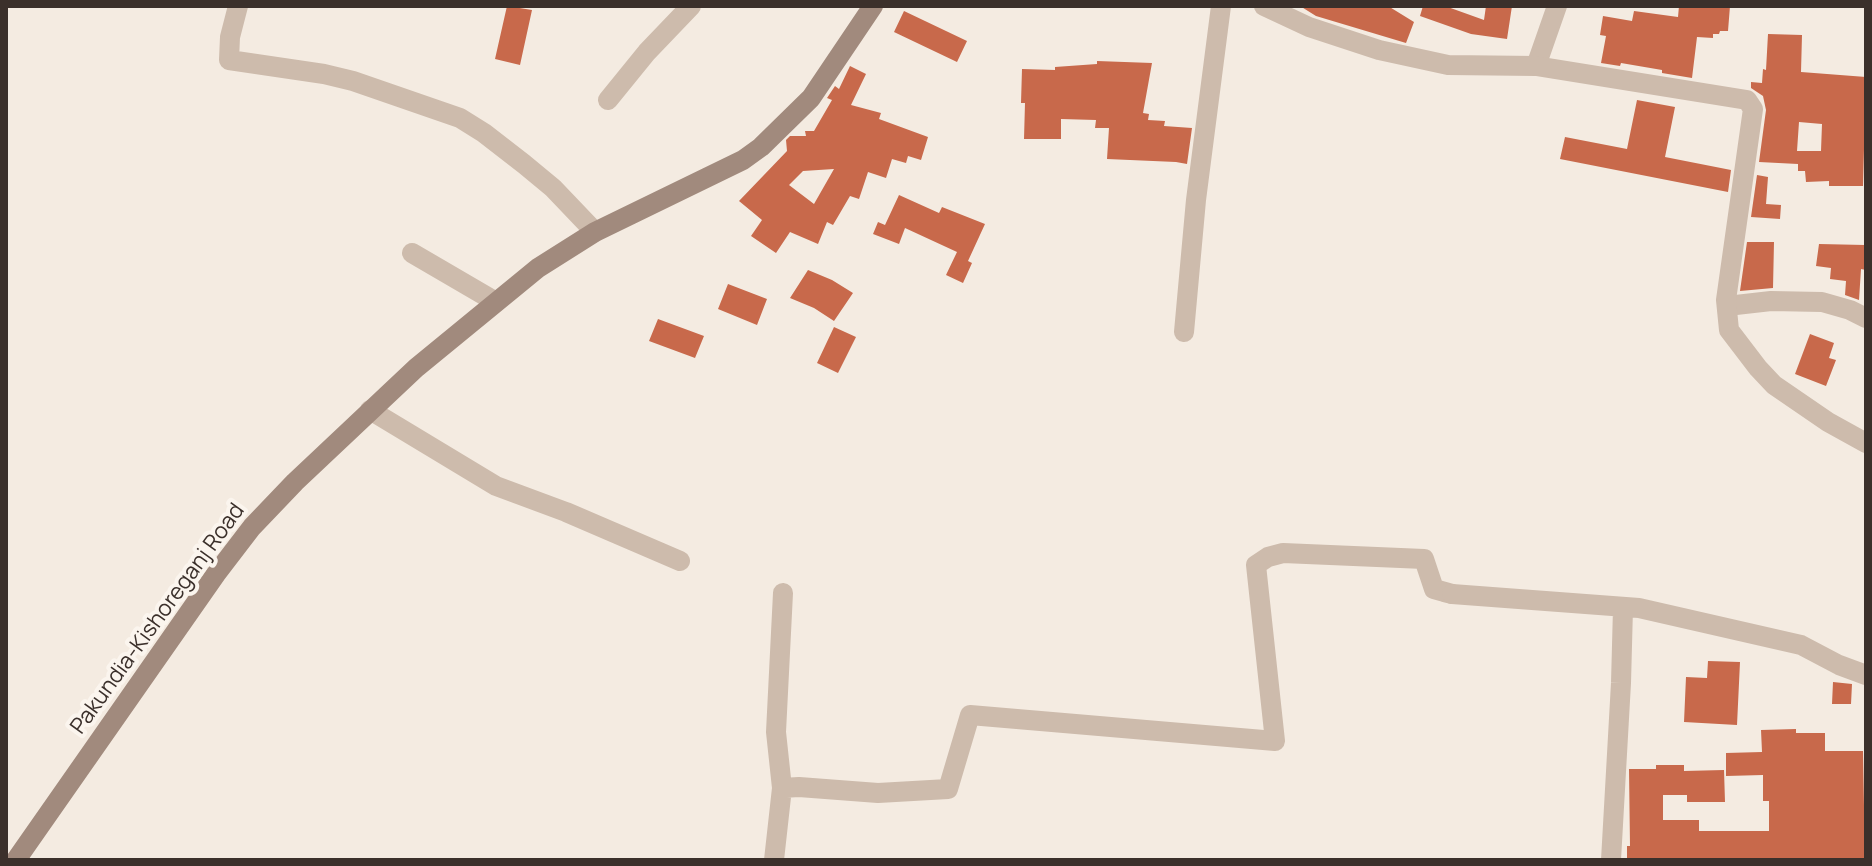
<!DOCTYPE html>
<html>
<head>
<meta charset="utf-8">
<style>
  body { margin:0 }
  #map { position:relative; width:1872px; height:866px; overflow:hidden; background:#f4ebe1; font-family:Manrope,sans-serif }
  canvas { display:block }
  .frame { position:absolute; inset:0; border:8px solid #3b302b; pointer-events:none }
</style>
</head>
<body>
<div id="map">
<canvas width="1872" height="866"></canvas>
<div class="frame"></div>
</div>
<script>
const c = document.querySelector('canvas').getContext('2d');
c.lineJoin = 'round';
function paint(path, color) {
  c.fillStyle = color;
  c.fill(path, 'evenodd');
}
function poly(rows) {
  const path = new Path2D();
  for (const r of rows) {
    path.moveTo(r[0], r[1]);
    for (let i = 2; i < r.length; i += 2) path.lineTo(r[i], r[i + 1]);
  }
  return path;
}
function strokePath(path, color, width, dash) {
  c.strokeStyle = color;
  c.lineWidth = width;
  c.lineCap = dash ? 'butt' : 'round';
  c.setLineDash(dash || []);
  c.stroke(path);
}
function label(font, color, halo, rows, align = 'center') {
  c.font = font + ' Manrope,sans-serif';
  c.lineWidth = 8;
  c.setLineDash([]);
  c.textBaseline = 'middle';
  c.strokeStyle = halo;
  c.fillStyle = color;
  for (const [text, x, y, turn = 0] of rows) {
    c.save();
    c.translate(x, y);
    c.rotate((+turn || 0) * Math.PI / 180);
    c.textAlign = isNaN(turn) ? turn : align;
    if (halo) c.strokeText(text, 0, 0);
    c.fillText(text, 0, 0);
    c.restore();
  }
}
paint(poly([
  [507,6,532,10,520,65,495,59],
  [1300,6,1388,6,1414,22,1406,43,1316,16],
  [1423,6,1445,6,1484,20,1486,6,1512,6,1507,39,1471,34,1420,16],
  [1679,6,1730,6,1728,31,1720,31,1719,34,1713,34,1713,38,1697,37,1692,78,1662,73,1662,70,1621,63,1620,66,1601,63,1606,36,1600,35,1603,16,1632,21,1634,11,1678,17],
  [904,11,967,41,957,62,894,32],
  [1768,34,1802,35,1801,72,1866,77,1863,186,1829,186,1829,181,1806,182,1805,171,1798,171,1798,164,1759,162,1766,110,1763,96,1751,88,1751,82,1762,83,1763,69,1766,70],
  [1799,122,1822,124,1821,151,1797,151],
  [1097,61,1152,63,1143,113,1149,114,1148,120,1165,121,1164,126,1192,128,1187,164,1176,162,1107,159,1109,128,1095,128,1096,120,1061,119,1061,139,1024,139,1025,103,1021,103,1022,69,1055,70,1055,67,1097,64],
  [850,66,866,74,851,105,881,113,879,119,928,137,921,160,908,156,906,163,892,159,886,178,868,172,859,199,850,196,833,225,827,222,818,244,790,232,776,253,751,236,762,220,739,201,787,151,786,140,790,136,806,136,805,131,814,131,832,100,827,98,835,86,839,89],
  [834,169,814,204,789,185,803,171],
  [1637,100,1675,107,1665,157,1731,170,1728,192,1560,159,1565,137,1627,149],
  [1757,175,1768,177,1766,204,1781,205,1780,219,1751,217],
  [899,195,939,213,942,207,985,224,968,261,972,263,963,283,946,275,957,252,905,228,899,244,873,234,878,222,885,225],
  [1747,242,1774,242,1773,288,1740,291],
  [1819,244,1865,245,1866,270,1861,269,1859,300,1845,295,1846,281,1830,279,1831,268,1816,266],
  [808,270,832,280,853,293,834,321,814,308,790,298],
  [728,284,767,299,757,325,718,309],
  [658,319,704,336,695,358,649,341],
  [834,327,856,337,838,373,817,363],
  [1810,334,1834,343,1829,358,1836,360,1826,386,1795,374],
  [1708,661,1740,662,1737,725,1684,722,1686,677,1707,678],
  [1833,682,1852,684,1851,704,1832,704],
  [1796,729,1796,733,1825,733,1825,751,1863,751,1865,860,1627,860,1627,846,1630,846,1629,769,1656,769,1656,765,1684,765,1684,771,1724,770,1725,802,1687,802,1687,795,1663,795,1663,820,1699,820,1699,831,1769,831,1769,801,1763,801,1763,775,1726,776,1726,753,1762,752,1761,730]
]), '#c8694b');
strokePath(poly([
  [238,6,230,37,229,60,324,74,353,81,460,118,484,133,524,164,553,188,595,232],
  [1536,66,1557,6],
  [608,100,647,52,691,6],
  [412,253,496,302],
  [1727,306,1771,301,1822,302,1850,310,1866,318],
  [1184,332,1196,200,1221,6],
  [370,410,496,486,566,512,680,561],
  [782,788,799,787,878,793,948,789,970,715,1275,741,1256,565,1268,557,1283,553,1424,559,1434,589,1452,594,1444,592],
  [774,860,782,788,776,732,783,593]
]), '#cdbbac', 20);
strokePath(poly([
  [1264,6,1309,27,1379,50,1448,65,1536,66,1747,100,1753,109,1726,300,1729,330,1758,368,1774,385,1828,422,1866,443],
  [1452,594,1639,608,1801,645,1839,665,1866,675],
  [1611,860,1621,683,1623,608]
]), '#cdbbac', 20);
strokePath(poly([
  [16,860,216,574,252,527,295,482,416,368,538,268,595,232,743,160,761,147,811,98,873,6]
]), '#a18a7d', 20);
label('22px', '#3b302b', '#fbf5ee', [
  ["Pakundia-Kishoreganj Road",158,619,-54]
]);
</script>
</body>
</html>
